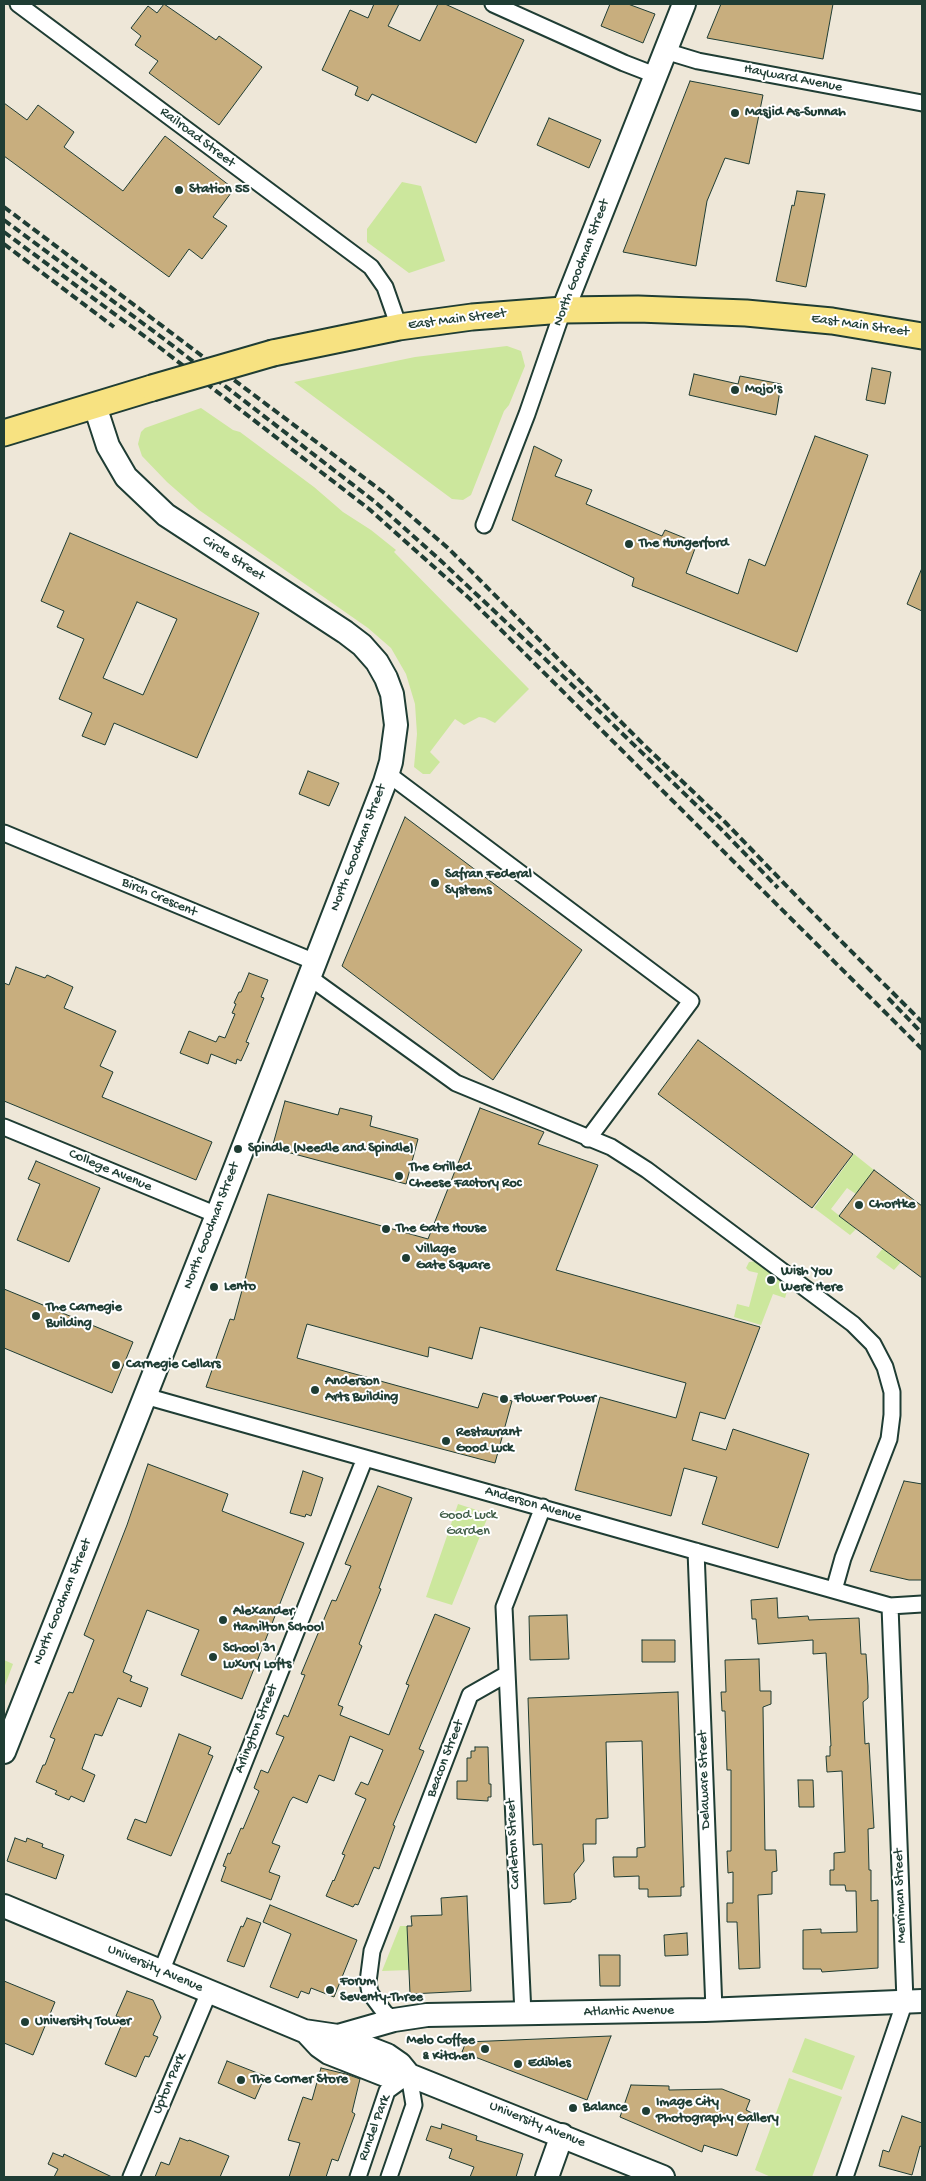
<!DOCTYPE html>
<html>
<head>
<meta charset="utf-8">
<style>
  body { margin:0 }
  #map { position:relative; width:926px; height:2181px; overflow:hidden; background:#eee7d8; font-family:"Gochi Hand",sans-serif }
  canvas { display:block }
  .frame { position:absolute; inset:0; border:5px solid #1f3d34; pointer-events:none }
</style>
</head>
<body>
<div id="map">
<canvas width="926" height="2181"></canvas>
<div class="frame"></div>
</div>
<script>
const c = document.querySelector('canvas').getContext('2d');
c.lineJoin = 'round';
function paint(path, color) {
  c.fillStyle = color;
  c.fill(path, 'evenodd');
}
function poly(rows) {
  const path = new Path2D();
  for (const r of rows) {
    path.moveTo(r[0], r[1]);
    for (let i = 2; i < r.length; i += 2) path.lineTo(r[i], r[i + 1]);
  }
  return path;
}
function strokePath(path, color, width, dash) {
  c.strokeStyle = color;
  c.lineWidth = width;
  c.lineCap = dash ? 'butt' : 'round';
  c.setLineDash(dash || []);
  c.stroke(path);
}
function label(font, color, halo, rows, align = 'center') {
  c.font = font + ' "Gochi Hand",sans-serif';
  c.lineWidth = 4;
  c.setLineDash([]);
  c.textBaseline = 'middle';
  c.strokeStyle = halo;
  c.fillStyle = color;
  for (const [text, x, y, turn = 0] of rows) {
    c.save();
    c.translate(x, y);
    c.rotate((+turn || 0) * Math.PI / 180);
    c.textAlign = isNaN(turn) ? turn : align;
    if (halo) c.strokeText(text, 0, 0);
    c.fillText(text, 0, 0);
    c.restore();
  }
}
paint(poly([
  [402,182,421,186,445,261,409,273,367,242,367,229],
  [507,346,521,351,525,366,509,405,504,411,471,495,463,500,452,499,294,382,415,357],
  [201,408,233,430,240,432,314,487,343,512,371,530,396,550,394,552,529,689,495,723,485,718,479,717,464,725,455,719,430,752,440,762,430,774,423,774,414,767,417,734,415,704,406,674,391,648,368,628,199,510,167,482,142,456,138,444,141,432,145,428],
  [854,1154,874,1170,856,1194,847,1188,831,1209,856,1229,850,1235,814,1208],
  [883,1248,901,1262,894,1270,876,1257],
  [757,1261,788,1288,785,1298,773,1294,761,1325,734,1317,737,1304,749,1307,758,1273,749,1271,746,1268,749,1262],
  [458,1504,489,1514,452,1605,426,1597],
  [4,1660,13,1664,4,1688],
  [400,1926,407,1926,409,1970,382,1971],
  [805,2038,855,2056,842,2090,792,2072],
  [789,2078,842,2097,812,2177,771,2177,755,2170]
]), '#cce79d');
const building = poly([
  [164,4,216,40,219,36,262,67,219,125,149,73,158,61,135,45,141,36,131,28,148,6,157,13,164,4],
  [374,4,399,4,388,26,420,41,438,4,445,4,524,40,476,143,372,94,368,101,355,95,358,87,322,70,350,10,368,18,374,4],
  [610,4,628,4,655,14,643,43,601,26,610,4],
  [721,4,833,4,823,59,707,38,721,4],
  [690,81,763,95,749,164,725,158,707,201,696,266,623,252,690,81],
  [4,103,27,120,38,105,74,132,64,147,123,191,165,136,234,189,213,217,227,226,202,259,189,249,169,277,4,156,4,103],
  [549,118,601,140,589,168,537,145,549,118],
  [797,191,825,194,806,287,776,281,792,205,794,206,797,191],
  [872,368,891,372,885,404,866,400,872,368],
  [694,374,738,384,740,376,781,384,776,415,689,395,694,374],
  [815,436,868,455,797,652,632,586,634,578,512,520,534,446,562,460,555,476,592,490,586,504,662,536,665,530,697,543,686,573,738,594,749,559,765,566,815,436],
  [70,533,259,613,197,758,114,723,105,745,82,736,92,713,59,699,84,639,57,627,64,611,41,601,70,533],
  [137,602,177,619,143,695,103,678,137,602],
  [922,568,922,611,907,604,922,568],
  [308,771,339,783,329,806,299,794,308,771],
  [405,817,582,950,493,1080,342,966,405,817],
  [16,967,45,978,47,975,73,987,64,1008,116,1031,100,1066,113,1072,102,1097,212,1142,196,1180,4,1101,4,983,9,985,16,967],
  [249,973,268,980,261,997,264,998,246,1042,249,1043,241,1061,237,1059,236,1064,211,1054,208,1064,180,1053,189,1031,216,1042,219,1036,225,1038,235,1014,232,1013,236,1004,234,1003,239,992,241,992,249,973],
  [698,1040,853,1154,812,1208,658,1094,698,1040],
  [285,1101,338,1115,340,1108,372,1116,370,1126,418,1139,406,1184,272,1148,285,1101],
  [480,1108,544,1132,538,1144,598,1165,556,1270,760,1327,725,1419,700,1412,692,1440,726,1450,733,1429,809,1454,778,1548,702,1524,717,1477,684,1468,671,1516,575,1490,600,1397,676,1418,686,1383,480,1327,472,1359,429,1347,428,1357,307,1324,297,1358,478,1408,483,1393,512,1401,495,1463,206,1387,230,1319,234,1320,268,1194,428,1239,480,1108],
  [36,1161,100,1188,69,1262,17,1240,40,1184,28,1179,36,1161],
  [874,1170,922,1206,922,1278,839,1216,874,1170],
  [4,1289,133,1342,112,1393,4,1348,4,1289],
  [148,1464,228,1494,222,1511,304,1543,242,1699,181,1675,199,1630,147,1610,123,1672,132,1676,130,1681,148,1688,141,1707,118,1698,102,1736,95,1734,82,1769,95,1775,84,1802,71,1796,69,1800,55,1794,57,1791,36,1782,43,1765,45,1765,55,1739,50,1737,69,1692,73,1693,94,1640,84,1635,127,1525,148,1464],
  [303,1471,323,1478,311,1516,306,1514,305,1517,290,1513,303,1471],
  [904,1481,922,1484,922,1580,909,1580,870,1571,904,1481],
  [378,1486,412,1498,379,1588,381,1589,359,1644,362,1646,338,1705,343,1707,340,1715,389,1735,409,1685,406,1684,435,1614,470,1628,419,1749,424,1751,393,1825,395,1826,379,1869,374,1867,358,1905,355,1904,353,1907,326,1896,333,1880,334,1881,345,1855,342,1854,366,1799,355,1794,361,1782,368,1785,383,1750,350,1736,334,1781,319,1775,307,1803,293,1797,290,1801,272,1843,280,1846,269,1872,280,1876,271,1900,221,1881,226,1867,223,1866,228,1853,230,1854,241,1828,243,1829,259,1791,254,1788,261,1770,268,1773,284,1737,276,1734,284,1715,288,1717,305,1675,301,1674,332,1600,336,1601,351,1566,345,1564,378,1486],
  [777,1598,778,1618,808,1616,809,1620,859,1618,861,1654,866,1654,868,1686,868,1698,863,1702,865,1744,869,1743,874,1828,868,1829,869,1870,871,1870,871,1901,878,1900,878,1968,822,1972,821,1969,803,1969,803,1930,821,1929,821,1933,857,1932,856,1891,846,1891,845,1885,830,1885,830,1870,834,1870,834,1853,845,1852,842,1771,827,1772,826,1756,830,1756,830,1746,831,1746,826,1653,813,1654,813,1640,758,1644,756,1619,752,1619,751,1600,777,1598],
  [567,1615,569,1659,530,1660,529,1616,567,1615],
  [642,1640,675,1640,675,1662,642,1662,642,1640],
  [759,1659,760,1691,771,1691,771,1704,763,1707,765,1850,776,1850,777,1871,772,1872,772,1894,758,1895,760,1968,739,1969,737,1922,727,1922,727,1903,733,1903,733,1872,728,1873,727,1851,731,1851,731,1770,727,1770,725,1711,722,1711,721,1692,726,1692,725,1660,759,1659],
  [678,1692,684,1887,681,1887,681,1896,648,1897,648,1889,639,1889,639,1876,614,1877,613,1857,637,1857,637,1848,645,1847,642,1741,606,1742,608,1818,596,1819,596,1844,583,1844,584,1861,574,1874,576,1899,572,1900,571,1902,544,1904,542,1844,533,1845,528,1698,678,1692],
  [179,1734,211,1747,208,1754,213,1756,171,1856,127,1839,135,1819,146,1823,179,1734],
  [475,1747,488,1747,489,1784,491,1784,491,1797,488,1797,488,1801,457,1799,457,1781,467,1781,467,1758,471,1758,471,1751,475,1751,475,1747],
  [798,1780,813,1780,814,1807,799,1807,798,1780],
  [15,1838,26,1842,27,1838,43,1844,42,1847,64,1855,56,1879,7,1861,15,1838],
  [467,1896,471,1991,410,1994,407,1926,412,1926,411,1916,442,1915,441,1898,467,1896],
  [270,1905,357,1940,334,1997,311,1988,309,1994,301,1991,298,1998,270,1987,291,1934,263,1922,270,1905],
  [247,1918,261,1923,244,1967,227,1961,241,1926,243,1927,247,1918],
  [687,1933,688,1955,665,1956,664,1935,687,1933],
  [599,1955,620,1955,620,1986,600,1986,599,1955],
  [4,1981,55,2002,33,2055,4,2043,4,1981],
  [127,1991,153,2000,161,2017,153,2035,158,2037,149,2057,145,2056,136,2077,105,2064,124,2019,116,2016,127,1991],
  [611,2036,587,2100,462,2052,466,2042,611,2036],
  [227,2061,265,2076,255,2099,218,2083,227,2061],
  [321,2068,346,2074,360,2079,352,2112,355,2114,338,2161,332,2159,326,2177,289,2177,300,2143,288,2140,303,2097,312,2100,321,2068],
  [631,2085,669,2086,669,2090,722,2089,750,2100,746,2110,752,2113,737,2156,704,2145,702,2152,620,2117,631,2085],
  [902,2116,922,2123,922,2147,920,2146,912,2175,879,2166,883,2150,889,2152,902,2116],
  [442,2124,477,2136,476,2140,523,2154,516,2177,470,2177,474,2167,449,2158,452,2149,426,2140,431,2126,441,2129,442,2124],
  [180,2138,188,2141,189,2140,229,2156,220,2177,155,2177,161,2162,169,2165,180,2138],
  [53,2153,63,2157,64,2154,112,2177,54,2177,58,2169,48,2164,53,2153]
]);
paint(building, '#c8ae7e');
strokePath(building, '#1f3d34', 1);
const street = poly([
  [18,4,371,267,385,287,399,327],
  [493,4,624,63,655,75],
  [665,51,698,61,922,103],
  [484,525,527,414,563,310],
  [388,774,691,1001,588,1139],
  [4,833,315,962],
  [309,977,456,1083,611,1147,647,1170,853,1324,873,1344,885,1367,892,1392,892,1415,889,1439,843,1558,834,1590],
  [4,1127,217,1215],
  [145,1396,890,1606,922,1604],
  [696,1551,714,2010],
  [161,1972,365,1458],
  [523,2014,504,1607,543,1507],
  [394,2020,385,2013,370,1993,368,1982,372,1951,470,1695,507,1674],
  [131,2177,209,1992],
  [358,2177,387,2091,409,2075,414,2105,389,2177],
  [845,2177,905,2001,890,1606]
]);
const secondary = poly([
  [563,310,684,4],
  [4,1752,217,1215,385,782,391,762,396,725,392,694,386,678,377,662,362,645,345,632,166,515,126,477,108,446,95,406],
  [4,1906,304,2031,338,2036,387,2055,400,2064,409,2075,663,2177],
  [306,2032,319,2046,329,2053,385,2075,397,2077,409,2075],
  [338,2036,394,2020,427,2015,705,2010,922,2001],
  [547,2177,562,2135]
]);
const primary = poly([
  [273,353,399,327,472,317,563,310,638,309,746,313,832,321,922,336],
  [4,433,152,388]
]);
strokePath(street, '#1f3d34', 19);
strokePath(secondary, '#1f3d34', 26);
strokePath(primary, '#1f3d34', 29);
strokePath(street, '#fff', 15);
strokePath(secondary, '#fff', 22);
strokePath(primary, '#f7e281', 25);
strokePath(poly([
  [4,207,383,492,449,549,644,745,725,822,804,904,922,1022],
  [4,220,164,339,374,501,439,559,542,656,721,829,778,888],
  [4,232,159,347,369,509,470,599,922,1049],
  [4,244,114,327],
  [888,998,922,1033]
]), '#1f3d34', 4, [8, 4]);
const primaryBridge = poly([
  [152,388,273,353]
]);
strokePath(primaryBridge, '#1f3d34', 29, []);
strokePath(primaryBridge, '#f7e281', 25);
for (const [x, y, r, color] of [
  [735,113,5,"#1f3d34"],
  [179,190,5,"#1f3d34"],
  [735,390,5,"#1f3d34"],
  [629,544,5,"#1f3d34"],
  [435,883,5,"#1f3d34"],
  [238,1149,5,"#1f3d34"],
  [399,1176,5,"#1f3d34"],
  [859,1205,5,"#1f3d34"],
  [386,1229,5,"#1f3d34"],
  [406,1258,5,"#1f3d34"],
  [771,1280,5,"#1f3d34"],
  [214,1287,5,"#1f3d34"],
  [36,1316,5,"#1f3d34"],
  [116,1365,5,"#1f3d34"],
  [315,1390,5,"#1f3d34"],
  [504,1399,5,"#1f3d34"],
  [446,1441,5,"#1f3d34"],
  [223,1620,5,"#1f3d34"],
  [213,1657,5,"#1f3d34"],
  [330,1990,5,"#1f3d34"],
  [25,2022,5,"#1f3d34"],
  [485,2049,5,"#1f3d34"],
  [518,2064,5,"#1f3d34"],
  [241,2080,5,"#1f3d34"],
  [573,2108,5,"#1f3d34"],
  [646,2111,5,"#1f3d34"]
]) {
  const dot = new Path2D();
  dot.arc(x, y, r, 0, 2 * Math.PI);
  c.fillStyle = color;
  c.fill(dot);
  strokePath(dot, '#fff', 2);
}
label('14px', '#1f3d34', '#fff', [
  ["Hayward Avenue",793,79,11],
  ["Railroad Street",197,138,37],
  ["North Goodman Street",582,263,-69],
  ["East Main Street",457,320,-7],
  ["East Main Street",860,326,8],
  ["Circle Street",233,559,33],
  ["North Goodman Street",359,848,-69],
  ["Birch Crescent",159,898,23],
  ["College Avenue",110,1171,23],
  ["North Goodman Street",212,1226,-69],
  ["Anderson Avenue",533,1505,16],
  ["North Goodman Street",63,1602,-68],
  ["Arlington Street",257,1729,-68],
  ["Beacon Street",446,1759,-69],
  ["Delaware Street",705,1780,-92],
  ["Carleton Street",514,1844,-93],
  ["Merriman Street",901,1896,-92],
  ["University Avenue",155,1969,23],
  ["Atlantic Avenue",629,2012,-1],
  ["Upton Park",170,2084,-67],
  ["University Avenue",537,2125,22],
  ["Rundel Park",375,2128,-70]
]);
label('bold 14px', '#1f3d34', '#fff', [
  ["Masjid As-Sunnah",745,113],
  ["Station 55",189,190],
  ["Mojo's",745,390],
  ["The Hungerford",639,544],
  ["Safran Federal",445,875],
  ["Systems",445,891],
  ["Spindle (Needle and Spindle)",248,1149],
  ["The Grilled",409,1168],
  ["Cheese Factory Roc",409,1184],
  ["Chortke",869,1205],
  ["The Gate House",396,1229],
  ["Village",416,1250],
  ["Gate Square",416,1266],
  ["Wish You",781,1272],
  ["Were Here",781,1288],
  ["Lento",224,1287],
  ["The Carnegie",46,1308],
  ["Building",46,1324],
  ["Carnegie Cellars",126,1365],
  ["Anderson",325,1382],
  ["Arts Building",325,1398],
  ["Flower Power",514,1399],
  ["Restaurant",456,1433],
  ["Good Luck",456,1449],
  ["Alexander",233,1612],
  ["Hamilton School",233,1628],
  ["School 31",223,1649],
  ["Luxury Lofts",223,1665],
  ["Forum",340,1982],
  ["Seventy-Three",340,1998],
  ["University Tower",35,2022],
  ["Melo Coffee",475,2041,"right"],
  ["& Kitchen",475,2057,"right"],
  ["Edibles",528,2064],
  ["The Corner Store",251,2080],
  ["Image City",656,2103],
  ["Photography Gallery",656,2119],
  ["Balance",583,2108]
], 'left');
label('14px', '#425f49', '#fff', [
  ["Good Luck",468,1516],
  ["Garden",468,1532]
]);
</script>
</body>
</html>
